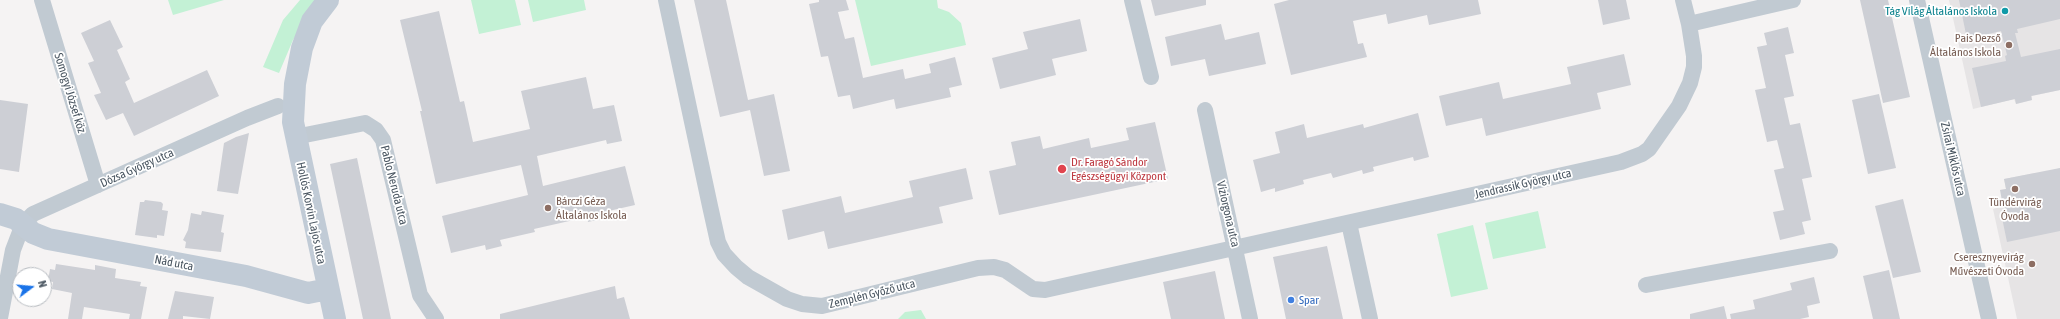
<!DOCTYPE html>
<html>
<head>
<meta charset="utf-8">
<style>
  body { margin:0 }
  #map { position:relative; width:2060px; height:319px; overflow:hidden; background:#f5f3f3; font-family:"Asap Condensed",sans-serif }
  canvas { display:block }
  .north { position:absolute; left:12px; top:267px; width:40px; height:40px; box-sizing:border-box; background:#fff; border:1px solid #b7bbc0; border-radius:50%; rotate:74deg; font-size:11px; font-weight:700; line-height:16px; text-align:center; color:#4a5661 }
  .north::after { content:''; display:block; margin:auto; width:14px; height:18px; background:#1a73e8; clip-path:polygon(50% 0,100% 100%,50% 72%,0 100%) }
</style>
</head>
<body>
<div id="map">
<canvas width="2060" height="319"></canvas>
<div class="north">N</div>
</div>
<script>
const c = document.querySelector('canvas').getContext('2d');
c.lineJoin = 'round';
function paint(path, color) {
  c.fillStyle = color;
  c.fill(path, 'evenodd');
}
function poly(rows) {
  const path = new Path2D();
  for (const r of rows) {
    path.moveTo(r[0], r[1]);
    for (let i = 2; i < r.length; i += 2) path.lineTo(r[i], r[i + 1]);
  }
  return path;
}
function strokePath(path, color, width, dash) {
  c.strokeStyle = color;
  c.lineWidth = width;
  c.lineCap = dash ? 'butt' : 'round';
  c.setLineDash(dash || []);
  c.stroke(path);
}
function label(font, color, halo, rows, align = 'center') {
  c.font = font + ' "Asap Condensed",sans-serif';
  c.lineWidth = 3.5;
  c.setLineDash([]);
  c.textBaseline = 'middle';
  c.strokeStyle = halo;
  c.fillStyle = color;
  for (const [text, x, y, turn = 0] of rows) {
    c.save();
    c.translate(x, y);
    c.rotate((+turn || 0) * Math.PI / 180);
    c.textAlign = isNaN(turn) ? turn : align;
    if (halo) c.strokeText(text, 0, 0);
    c.fillText(text, 0, 0);
    c.restore();
  }
}
paint(poly([
  [1949,0,2060,0,2060,90,2032,96,2032,100,2016,104,2014,99,1973,109],
  [2060,168,2060,319,2017,319,1993,209,2010,204,2000,190,2006,189,2004,179,2035,173,2036,176]
]), '#e6e4e5');
paint(poly([
  [168,0,224,0,173,15],
  [300,0,317,0,293,40,279,73,263,67,283,20],
  [471,0,515,0,521,25,479,34],
  [528,0,584,0,586,10,533,22],
  [855,0,937,0,938,8,949,12,961,23,966,45,871,66],
  [1538,211,1546,248,1493,259,1485,223],
  [1473,225,1488,289,1451,297,1437,234],
  [921,310,926,319,898,319,905,312]
]), '#c3f1d5');
paint(poly([
  [694,0,726,0,748,100,774,94,790,171,764,176,750,110,720,117],
  [819,0,846,0,849,10,838,12,845,39,854,37,863,78,903,69,905,79,931,73,929,64,955,57,962,85,949,88,951,97,896,109,894,99,853,109,850,95,838,97,828,56,821,57,809,4,819,2],
  [1151,0,1206,0,1206,5,1155,16],
  [1289,0,1478,0,1481,14,1429,25,1427,15,1388,24,1386,14,1353,21,1358,44,1363,43,1367,57,1291,75,1274,4],
  [1598,0,1626,0,1630,19,1603,25],
  [1860,0,1888,0,1910,97,1883,103],
  [1959,0,2060,0,2060,19,2017,29,2018,33,2015,33,2021,57,2060,49,2060,90,2031,96,2032,100,2016,104,2015,99,1981,107,1972,68,2006,61,2005,56,2007,55,2001,31,1967,39],
  [439,11,460,102,464,101,473,142,530,129,521,91,586,77,593,109,614,105,622,141,607,144,606,140,537,156,543,186,625,166,635,205,600,213,601,219,588,222,587,217,534,229,535,232,500,240,502,246,486,250,485,245,451,253,442,216,528,195,521,165,436,184,420,111,422,111,400,20],
  [1080,19,1087,51,1052,59,1056,75,1000,89,992,58,1028,49,1023,32],
  [110,20,123,47,117,50,130,79,125,82,134,103,207,70,219,96,134,136,123,113,106,120,94,95,101,93,88,63,94,61,81,33],
  [1221,24,1225,40,1259,32,1266,64,1209,76,1205,59,1171,66,1165,37],
  [1788,27,1794,53,1785,55,1794,96,1784,98,1790,125,1800,123,1812,177,1802,179,1811,220,1802,222,1805,234,1780,240,1773,212,1784,210,1774,170,1784,168,1777,140,1767,142,1755,90,1766,88,1757,47,1767,45,1764,33],
  [1624,54,1631,85,1597,93,1601,109,1486,136,1482,118,1446,126,1439,96,1499,82,1503,99,1571,84,1567,67],
  [1879,94,1896,168,1868,174,1852,100],
  [0,100,28,104,19,172,0,169],
  [1418,113,1429,157,1414,161,1413,157,1373,167,1374,171,1363,174,1362,170,1333,178,1331,173,1303,180,1304,184,1275,192,1275,188,1261,192,1253,160,1280,153,1275,132,1304,124,1307,138,1363,124,1364,128],
  [1155,122,1168,179,999,215,989,171,1016,165,1011,142,1040,136,1043,149,1089,138,1091,148,1129,140,1126,128],
  [249,133,238,194,217,191,224,143,236,137],
  [357,158,391,319,363,319,330,164],
  [966,168,973,199,939,207,943,223,828,249,824,231,788,240,782,210,841,196,845,213,913,197,909,181],
  [2060,168,2060,231,2007,242,2001,213,2004,212,2000,190,2006,189,2004,179],
  [1903,199,1921,272,1893,278,1875,206],
  [145,200,161,202,163,204,162,210,168,211,164,236,157,235,157,238,135,235,140,202,144,202],
  [202,211,224,215,221,232,224,233,221,252,185,248,186,242,183,240,188,230,191,213,201,215],
  [1327,246,1343,319,1286,319,1273,257],
  [56,264,95,270,95,265,116,269,115,278,141,282,140,286,147,287,141,319,129,319,130,314,84,307,82,319,68,319,72,293,52,289,53,282,48,281,50,269,55,270],
  [1889,270,1900,319,1873,319,1863,276],
  [1215,271,1225,319,1171,319,1163,282],
  [1814,277,1820,303,1807,306,1809,317,1800,319,1731,319,1730,314,1755,309,1753,300,1792,290,1790,283],
  [615,286,617,299,624,297,630,319,500,319,500,314],
  [175,291,214,297,210,319,183,316,183,319,168,319],
  [1724,306,1727,319,1690,319,1690,314]
]), '#cdcfd5');
strokePath(poly([
  [42,0,98,185],
  [666,0,710,206,718,242,724,254,736,267,748,277,787,299,802,304,822,306,978,268,994,267,1005,270,1033,289,1045,290,1621,162,1642,154,1649,149,1679,106,1690,83,1694,67,1694,56,1689,24,1683,0],
  [1132,0,1151,77],
  [1917,0,1989,319],
  [1689,24,1793,0],
  [1205,110,1250,319],
  [295,137,365,123,376,130,383,140,420,295,436,319],
  [1349,223,1370,319],
  [1646,285,1830,251],
  [0,318,13,250,23,224,33,214,247,118,278,106]
]), '#c1cad2', 16);
strokePath(poly([
  [328,0,312,21,302,48,295,84,293,122,335,319],
  [0,214,16,219,33,233,48,239,246,276,308,293,328,289]
]), '#c1cbd6', 22);
for (const [x, y, r, color] of [
  [2005,11,4,"#0f9aa8"],
  [2009,45,4,"#8d6e63"],
  [1062,169,5,"#e0444e"],
  [2015,189,4,"#8d6e63"],
  [548,208,4,"#8d6e63"],
  [2032,264,4,"#8d6e63"],
  [1291,300,4,"#3f7fe0"]
]) {
  const dot = new Path2D();
  dot.arc(x, y, r, 0, 2 * Math.PI);
  c.fillStyle = color;
  c.fill(dot);
  strokePath(dot, '#fff', 1.5);
}
label('12px', '#0d838f', '#fff', [
  ["Tág Világ Általános Iskola",1997,11]
], 'right');
label('12px', '#785e54', '#fff', [
  ["Pais Dezső",2001,38],
  ["Általános Iskola",2001,52],
  ["Bárczi Géza",556,201,"left"],
  ["Általános Iskola",556,215,"left"],
  ["Tündérvirág",2015,202,"center"],
  ["Óvoda",2015,216,"center"],
  ["Cseresznyevirág",2024,257],
  ["Művészeti Óvoda",2024,271]
], 'right');
label('12px', '#4a5661', '#fff', [
  ["Somogyi József köz",70,93,73],
  ["Zsirai Miklós utca",1953,159,77],
  ["Dózsa György utca",137,168,-24],
  ["Jendrassik György utca",1523,184,-13],
  ["Pablo Neruda utca",394,185,76],
  ["Hollós Korvin Lajos utca",311,213,78],
  ["Víziorgona utca",1228,214,77],
  ["Nád utca",174,263,11],
  ["Zemplén Győző utca",872,294,-14]
]);
label('12px', '#be3a42', '#fff', [
  ["Dr. Faragó Sándor",1071,162],
  ["Egészségügyi Központ",1071,176]
], 'left');
label('12px', '#366cbe', '#fff', [
  ["Spar",1299,300]
], 'left');
</script>
</body>
</html>
